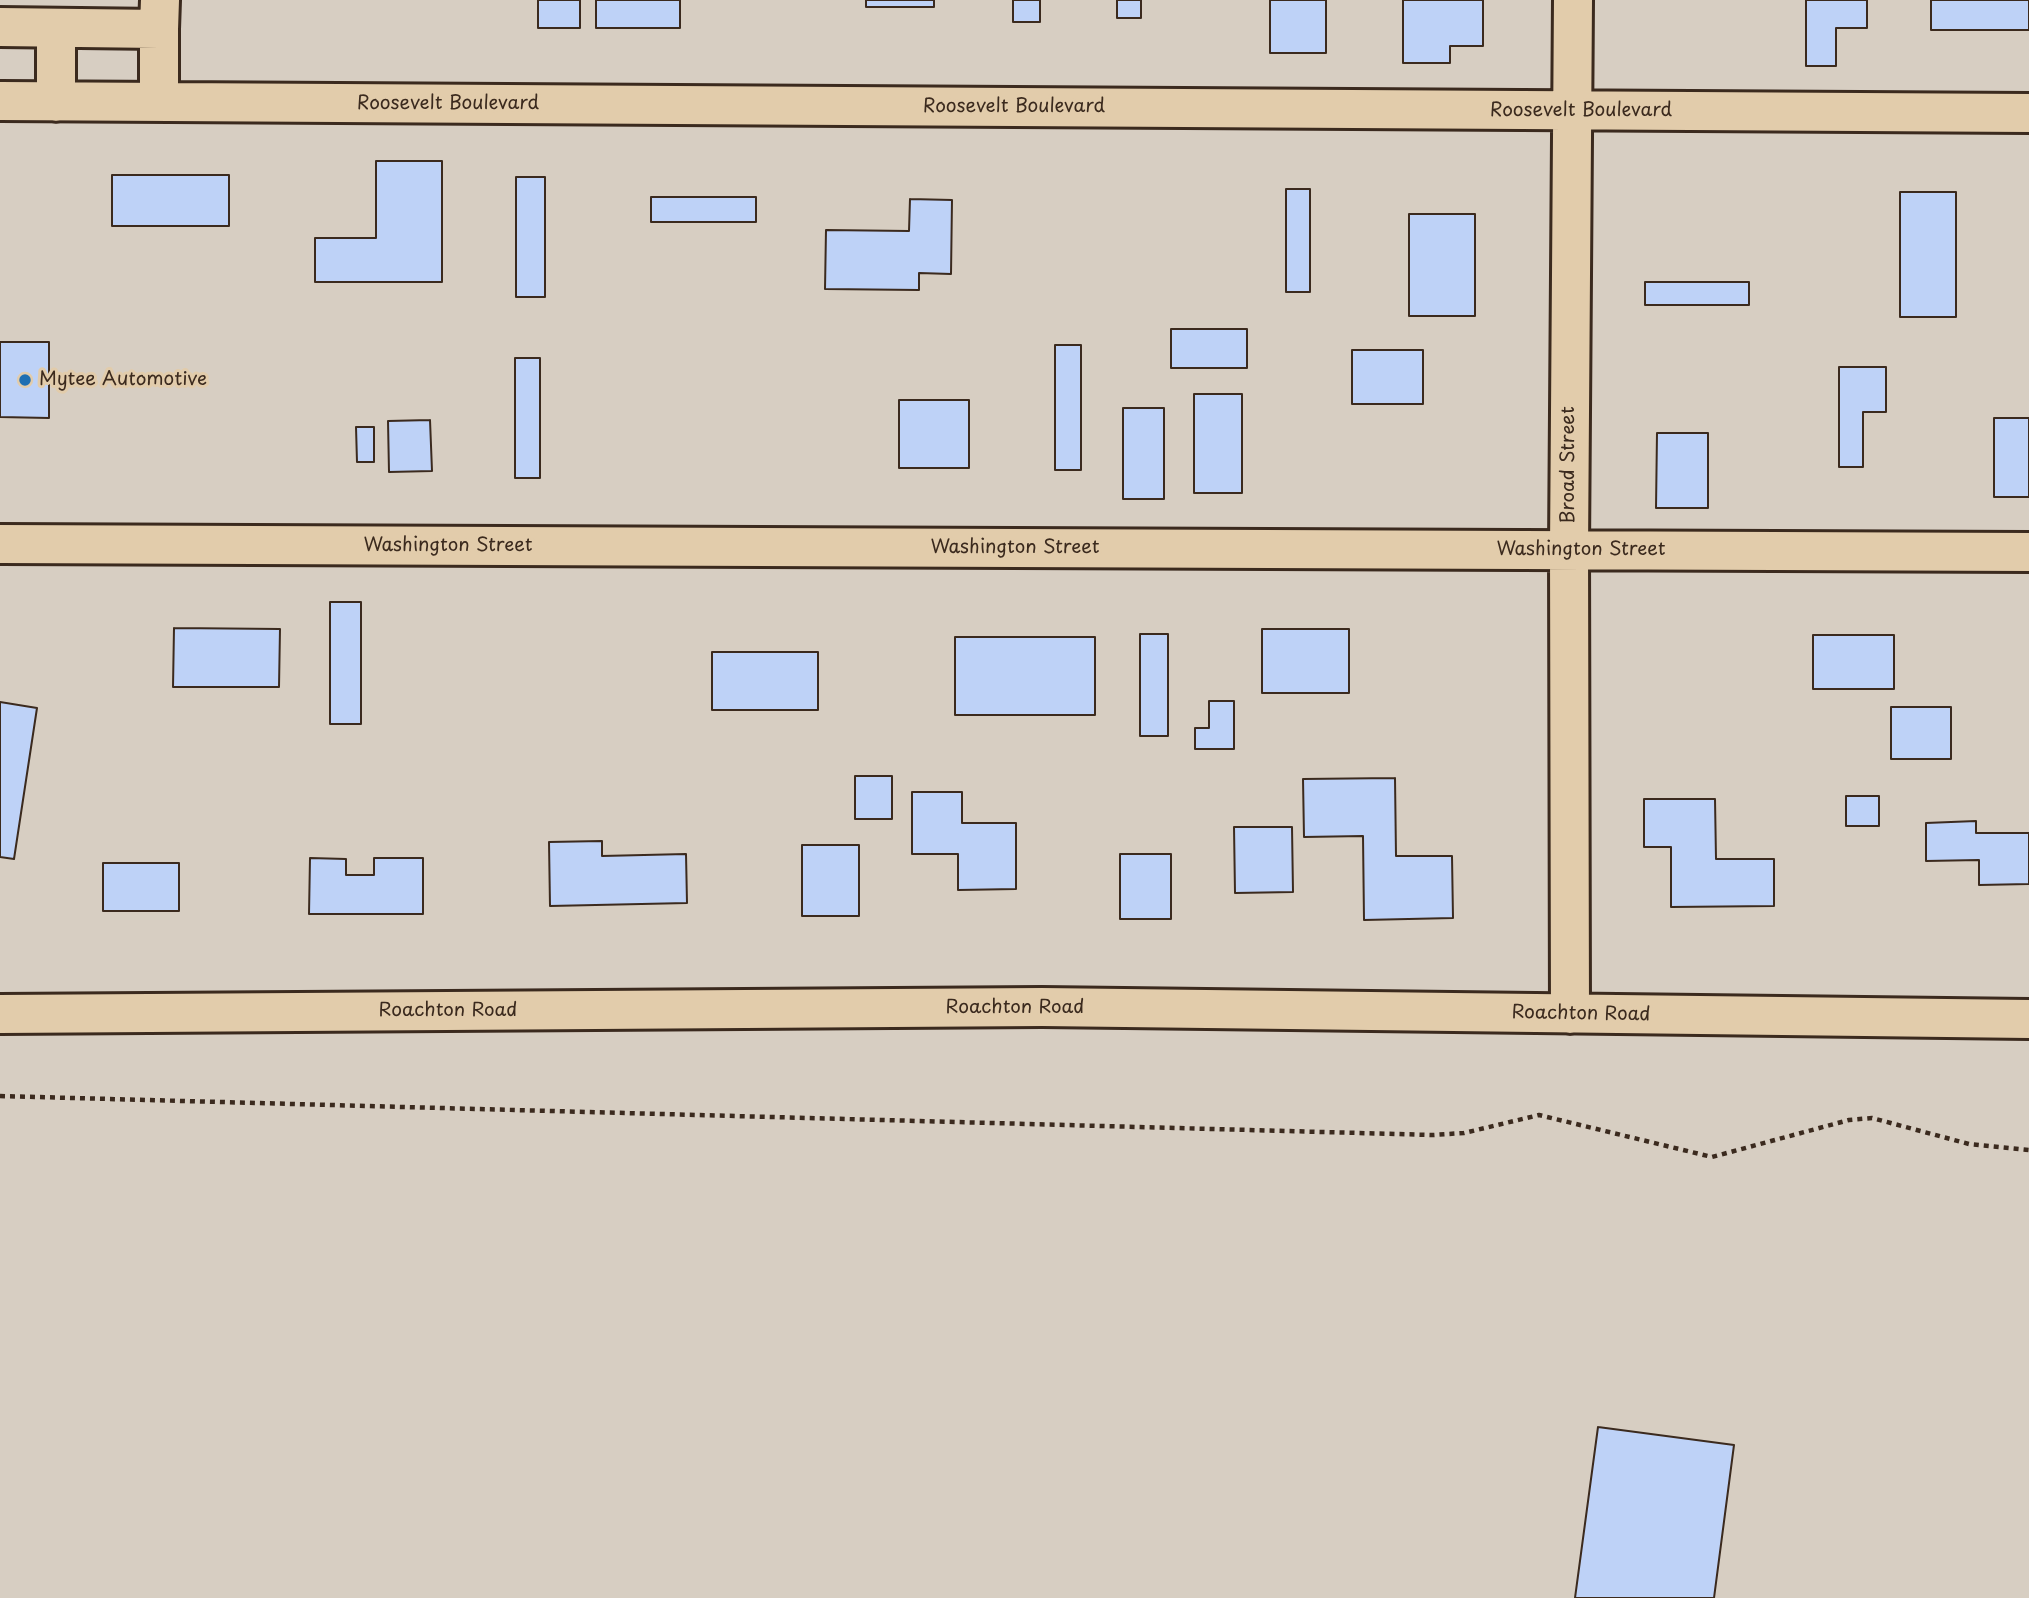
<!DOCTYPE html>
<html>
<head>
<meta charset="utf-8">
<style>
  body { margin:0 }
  canvas { display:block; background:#d7cec2 }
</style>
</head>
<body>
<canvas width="2029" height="1598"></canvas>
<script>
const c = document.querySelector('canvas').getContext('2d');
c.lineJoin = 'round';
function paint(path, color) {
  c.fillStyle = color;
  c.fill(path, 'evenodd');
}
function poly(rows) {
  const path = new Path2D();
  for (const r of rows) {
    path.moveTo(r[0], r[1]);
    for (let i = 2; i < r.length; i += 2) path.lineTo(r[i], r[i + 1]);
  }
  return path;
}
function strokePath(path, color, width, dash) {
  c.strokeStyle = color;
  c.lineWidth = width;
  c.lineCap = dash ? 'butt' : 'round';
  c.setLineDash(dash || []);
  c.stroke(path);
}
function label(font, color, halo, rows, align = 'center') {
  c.font = font + ' "Playpen Sans",sans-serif';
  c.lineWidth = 6;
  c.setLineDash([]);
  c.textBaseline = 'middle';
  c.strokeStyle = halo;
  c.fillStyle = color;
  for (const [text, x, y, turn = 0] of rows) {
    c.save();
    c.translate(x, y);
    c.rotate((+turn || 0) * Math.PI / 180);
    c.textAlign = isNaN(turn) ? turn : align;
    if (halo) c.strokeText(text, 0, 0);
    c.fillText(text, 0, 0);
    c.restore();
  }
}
const building = poly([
  [538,0,580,0,580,28,538,28,538,0],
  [596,0,680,0,680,28,596,28,596,0],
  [866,0,934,0,934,7,866,7,866,0],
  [1013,0,1040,0,1040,22,1013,22,1013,0],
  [1117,0,1141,0,1141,18,1117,18,1117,0],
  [1270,0,1326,0,1326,53,1270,53,1270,0],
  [1403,0,1483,0,1483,46,1450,46,1450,63,1403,63,1403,0],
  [1806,0,1867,0,1867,28,1836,28,1836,66,1806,66,1806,0],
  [1931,0,2029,0,2029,30,1931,30,1931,0],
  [376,161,442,161,442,282,315,282,315,238,376,238,376,161],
  [112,175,229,175,229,226,112,226,112,175],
  [516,177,545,177,545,297,516,297,516,177],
  [1286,189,1310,189,1310,292,1286,292,1286,189],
  [1900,192,1956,192,1956,317,1900,317,1900,192],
  [651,197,756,197,756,222,651,222,651,197],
  [910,199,952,200,951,274,919,273,919,290,825,289,826,230,909,231,910,199],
  [1409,214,1475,214,1475,316,1409,316,1409,214],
  [1645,282,1749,282,1749,305,1645,305,1645,282],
  [1171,329,1247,329,1247,368,1171,368,1171,329],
  [0,342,49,342,49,418,0,417,0,342],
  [1055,345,1081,345,1081,470,1055,470,1055,345],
  [1352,350,1423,350,1423,404,1352,404,1352,350],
  [515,358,540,358,540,478,515,478,515,358],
  [1839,367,1886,367,1886,412,1863,412,1863,467,1839,467,1839,367],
  [1194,394,1242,394,1242,493,1194,493,1194,394],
  [899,400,969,400,969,468,899,468,899,400],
  [1123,408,1164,408,1164,499,1123,499,1123,408],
  [1994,418,2029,418,2029,497,1994,497,1994,418],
  [430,420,432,471,389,472,388,421,430,420],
  [356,427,374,427,374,462,357,462,356,427],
  [1657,433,1708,433,1708,508,1656,508,1657,433],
  [330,602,361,602,361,724,330,724,330,602],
  [174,628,280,629,279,687,173,687,174,628],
  [1262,629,1349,629,1349,693,1262,693,1262,629],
  [1140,634,1168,634,1168,736,1140,736,1140,634],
  [1813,635,1894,635,1894,689,1813,689,1813,635],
  [955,637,1095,637,1095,715,955,715,955,637],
  [712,652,818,652,818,710,712,710,712,652],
  [1209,701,1234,701,1234,749,1195,749,1195,728,1209,728,1209,701],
  [0,702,37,708,14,859,0,857,0,702],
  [1891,707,1951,707,1951,759,1891,759,1891,707],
  [855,776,892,776,892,819,855,819,855,776],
  [1395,778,1396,856,1452,856,1453,918,1364,920,1363,836,1304,837,1303,779,1395,778],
  [912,792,962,792,962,823,1016,823,1016,889,958,890,958,854,912,854,912,792],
  [1846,796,1879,796,1879,826,1846,826,1846,796],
  [1644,799,1715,799,1716,859,1774,859,1774,906,1671,907,1671,847,1644,847,1644,799],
  [1976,821,1976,833,2029,833,2029,884,1979,885,1979,860,1926,861,1926,823,1976,821],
  [1234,827,1292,827,1293,892,1235,893,1234,827],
  [602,841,602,856,686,854,687,903,550,906,549,842,602,841],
  [802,845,859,845,859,916,802,916,802,845],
  [1120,854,1171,854,1171,919,1120,919,1120,854],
  [310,858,346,859,346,875,374,875,374,858,423,858,423,914,309,914,310,858],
  [103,863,179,863,179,911,103,911,103,863],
  [1598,1427,1734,1445,1714,1598,1575,1598,1598,1427]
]);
paint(building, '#bed2f7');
strokePath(building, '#3b2a1e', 2);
const minor = poly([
  [0,27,159,29,160,0],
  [0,101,2029,113],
  [56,102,56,28],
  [159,102,159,29],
  [0,544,2029,552],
  [0,1014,1042,1007,2029,1019],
  [1570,1014,1569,549,1573,0]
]);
strokePath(minor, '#3b2a1e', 44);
strokePath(poly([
  [0,1096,1433,1135,1464,1133,1539,1115,1712,1157,1849,1120,1872,1118,1969,1144,2029,1150]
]), '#3b2a1e', 4.5, [5, 5]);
strokePath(minor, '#e2ccab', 38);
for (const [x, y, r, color] of [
  [25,380,7,"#1f6fb2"]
]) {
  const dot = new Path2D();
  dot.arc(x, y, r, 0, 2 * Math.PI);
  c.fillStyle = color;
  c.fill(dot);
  strokePath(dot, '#e2ccab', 2.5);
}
label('19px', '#3b2a1e', '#e2ccab', [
  ["Roosevelt Boulevard",448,104],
  ["Roosevelt Boulevard",1014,107],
  ["Roosevelt Boulevard",1581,111],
  ["Broad Street",1569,465,-90],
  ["Washington Street",448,546],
  ["Washington Street",1015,548],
  ["Washington Street",1581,550],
  ["Roachton Road",1015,1008],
  ["Roachton Road",448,1011],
  ["Roachton Road",1581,1014,1]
]);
label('19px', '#3b2a1e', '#e2ccab', [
  ["Mytee Automotive",39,380]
], 'left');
</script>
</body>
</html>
